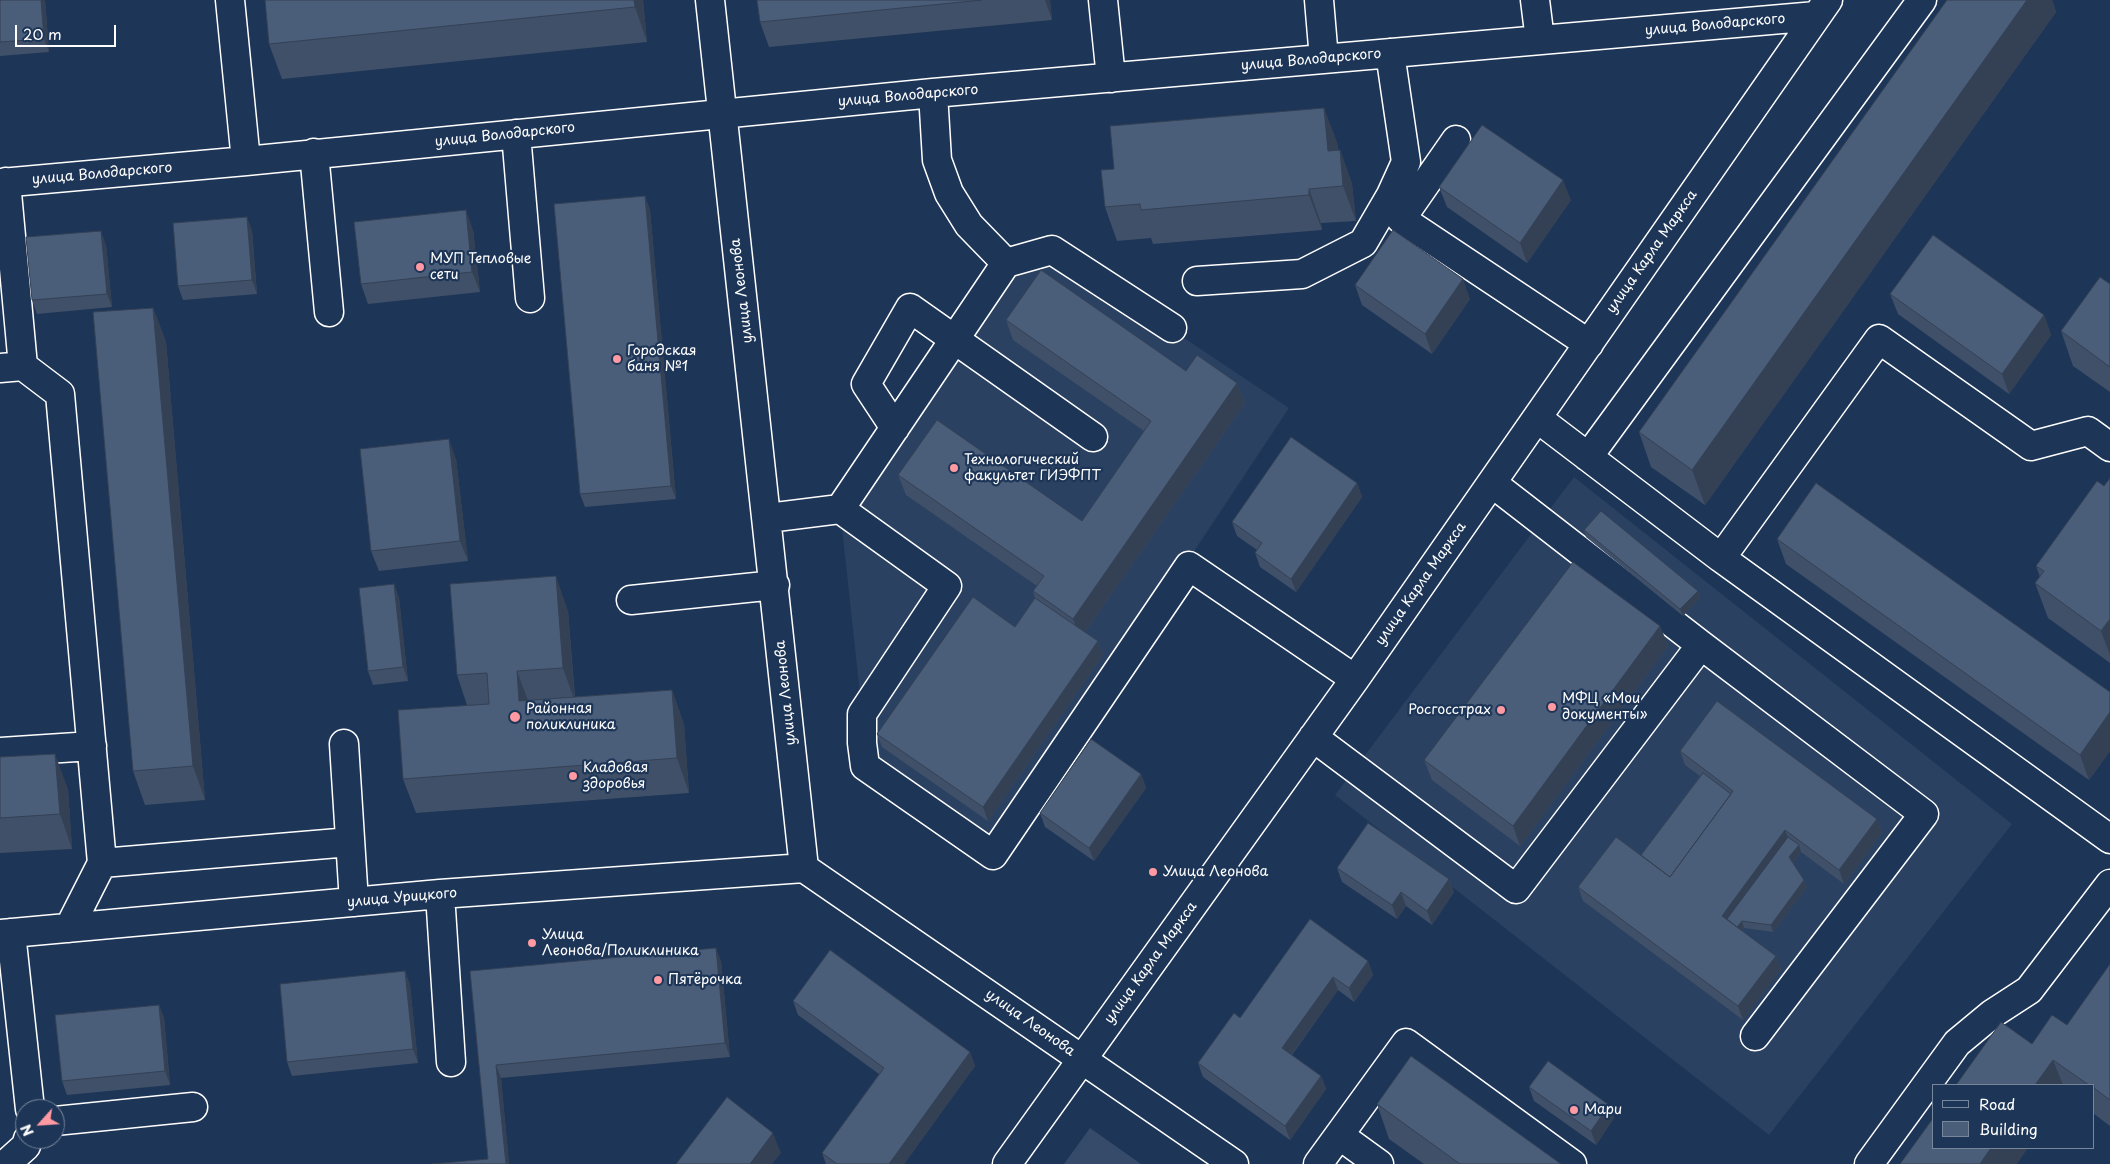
<!DOCTYPE html>
<html>
<head>
<meta charset="utf-8">
<style>
  body { margin:0 }
  #map { position:relative; width:2110px; height:1164px; overflow:hidden; background:#1d3557; font-family:"Playpen Sans",sans-serif }
  canvas { display:block }
  .legend { position:absolute; left:1932px; top:1084px; width:162px; height:65px; box-sizing:border-box; background:#1d3557; border:1px solid #77869a; margin:0; padding:6px 9px; list-style:none; font-size:15px; color:#fff }
  .legend li { display:flex; align-items:center; gap:10px; height:25px }
  .legend b { width:25px; border:1px solid #77869a }
  .north { position:absolute; left:15px; top:1099px; width:50px; height:50px; box-sizing:border-box; background:#1d3557; border:1px solid #77869a; border-radius:50%; rotate:244deg; font-size:14px; font-weight:700; line-height:20px; text-align:center; color:#fff }
  .north::after { content:''; display:block; margin:auto; width:18px; height:22px; background:#ff9aa2; clip-path:polygon(50% 0,100% 100%,50% 72%,0 100%) }
  .scale { position:absolute; left:15px; top:25px; width:101px; height:22px; box-sizing:border-box; border:2px solid #fff; border-top:0; padding-left:6px; font-size:15px; line-height:18px; white-space:nowrap; color:#fff; -webkit-text-stroke:4px #1d3557; paint-order:stroke }
</style>
</head>
<body>
<div id="map">
<canvas width="2110" height="1164"></canvas>
<ul class="legend">
<li><b style="height:6px;background:#1d3557"></b>Road</li>
<li><b style="height:14px;background:#4a5d79"></b>Building</li>
</ul>
<div class="north">N</div>
<div class="scale">20 m</div>
</div>
<script>
const c = document.querySelector('canvas').getContext('2d');
c.lineJoin = 'round';
function paint(path, color) {
  c.fillStyle = color;
  c.fill(path, 'evenodd');
}
function poly(rows) {
  const path = new Path2D();
  for (const r of rows) {
    path.moveTo(r[0], r[1]);
    for (let i = 2; i < r.length; i += 2) path.lineTo(r[i], r[i + 1]);
  }
  return path;
}
function strokePath(path, color, width, dash) {
  c.strokeStyle = color;
  c.lineWidth = width;
  c.lineCap = dash ? 'butt' : 'round';
  c.setLineDash(dash || []);
  c.stroke(path);
}
function label(font, color, halo, rows, align = 'center') {
  c.font = font + ' "Playpen Sans",sans-serif';
  c.lineWidth = 4.5;
  c.setLineDash([]);
  c.textBaseline = 'middle';
  c.strokeStyle = halo;
  c.fillStyle = color;
  for (const [text, x, y, turn = 0] of rows) {
    c.save();
    c.translate(x, y);
    c.rotate((+turn || 0) * Math.PI / 180);
    c.textAlign = isNaN(turn) ? turn : align;
    if (halo) c.strokeText(text, 0, 0);
    c.fillText(text, 0, 0);
    c.restore();
  }
}
paint(poly([
  [1052,250,1289,408,993,855,865,766,862,713,840,509,1006,263],
  [1574,477,2012,824,1769,1135,1335,795]
]), '#2a4161');
paint(poly([
  [1090,1128,1141,1164,1064,1164]
]), '#364b69');
const minor = poly([
  [230,0,246,161],
  [710,0,804,868,1234,1164],
  [1103,0,1111,78],
  [1319,0,1324,59],
  [1535,0,1540,40],
  [933,93,937,160,949,193,969,225,1006,263],
  [516,134,530,298],
  [1456,140,1401,219,1589,344],
  [314,153,329,312],
  [6,182,23,366,60,394,102,863,69,928],
  [0,183,246,161,933,93,1816,16],
  [1197,281,1302,274,1363,243,1391,195,1406,162,1390,53],
  [1172,328,1052,250,1006,263,840,509,947,586,862,714,862,743,865,766,993,855,1189,566,1355,679],
  [0,368,23,366],
  [1537,418,1721,558,2110,839],
  [895,428,866,384,910,308,1093,437],
  [1588,457,1922,0],
  [1492,483,1701,645,1924,814,1755,1036],
  [768,518,840,509],
  [1721,558,1879,339,2031,446,2088,431,2110,447],
  [631,600,775,585],
  [1313,737,1516,889,1701,645],
  [344,744,354,902],
  [0,752,92,746],
  [102,863,350,842],
  [440,894,451,1062],
  [11,933,30,1109],
  [0,934,440,894,804,868],
  [55,1121,193,1107],
  [1339,1135,1379,1164],
  [6,1164,26,1146,28,1139],
  [1007,1164,1355,679,1828,0],
  [1318,1164,1406,1043,1572,1164],
  [1869,1164,1957,1043,1992,1014,2029,990,2110,884]
]);
strokePath(minor, '#fff', 31);
strokePath(minor, '#1d3557', 28);
paint(poly([
  [0,0,45,0,49,52,0,56],
  [643,0,647,42,282,79,269,44],
  [757,0,1050,0,1052,20,769,47,760,22],
  [1947,0,2052,0,2056,12,1705,505,1651,467,1639,432],
  [1337,142,1338,150,1340,150,1352,184,1356,221,1321,223,1322,230,1153,244,1151,238,1117,241,1105,207,1114,169],
  [1439,187,1571,200,1527,263,1447,207],
  [645,196,650,210,676,499,585,507,580,494],
  [252,230,257,294,183,300,178,286],
  [473,230,480,292,368,304,361,284],
  [106,245,112,307,37,314,32,300],
  [2110,284,2110,392,2073,366,2061,331],
  [1355,285,1470,299,1432,354,1362,305],
  [1890,294,2044,315,2051,335,2009,394,1898,314],
  [153,308,166,342,205,800,145,805,133,771],
  [1006,320,1186,371,1237,383,1245,403,1085,632,1098,641,1103,655,988,821,882,747,877,734,1015,627,1035,598,1033,591,1037,586,906,495,898,475,1082,521,1144,431,1013,340],
  [456,459,468,561,379,571,371,551],
  [2110,478,2110,663,2048,618,2035,583,2040,577,2036,566,2104,486],
  [1357,483,1362,497,1296,592,1260,567,1255,553,1257,550,1237,536,1232,522],
  [1584,530,1698,591,1700,598,1683,616,1586,537],
  [1777,539,2110,692,2110,751,2089,780,1786,564],
  [394,584,399,598,408,681,373,685,368,671],
  [568,611,575,697,672,690,684,725,689,793,416,813,403,779,467,705,457,675],
  [1660,626,1668,646,1520,846,1432,780,1424,760],
  [1680,751,1877,819,1882,833,1844,884,1801,852,1793,863,1804,880,1807,887,1773,932,1744,928,1742,931,1776,956,1781,969,1743,1020,1583,901,1578,887,1641,855,1700,776,1685,765],
  [0,757,68,789,72,849,0,853],
  [1141,774,1146,788,1094,861,1045,827,1040,813],
  [1337,868,1449,879,1454,892,1432,925,1406,906,1397,919,1342,882],
  [721,961,730,1057,501,1078,509,1164,432,1164,488,1159,470,971],
  [1368,961,1373,975,1354,1002,1338,990,1292,1055,1321,1076,1326,1089,1290,1140,1203,1077,1198,1063,1240,1018],
  [2110,964,2110,1126,2094,1114,2094,1085,1956,1085,2067,1025],
  [405,971,410,985,418,1063,292,1076,287,1062],
  [793,1001,970,1052,975,1066,904,1164,826,1164,822,1153,879,1074,798,1015],
  [159,1005,164,1018,170,1085,67,1095,62,1081],
  [1529,1087,1609,1105,1614,1118,1596,1145,1534,1101],
  [1377,1104,1561,1164,1424,1164,1389,1139]
]), '#405068');
paint(poly([
  [41,0,45,0,49,52,44,39],
  [634,0,643,0,647,42,635,7],
  [1045,0,1050,0,1052,20],
  [2027,0,2052,0,2056,12,1705,505,1692,470],
  [1324,108,1337,142,1340,185,1328,151],
  [1340,150,1352,184,1356,221,1343,186],
  [1563,180,1571,200,1527,263,1520,243],
  [1309,189,1321,223,1322,230,1309,195],
  [645,196,650,210,676,499,671,486],
  [466,210,473,230,480,292,472,272],
  [247,217,252,230,257,294,252,280],
  [101,231,106,245,112,307,107,294],
  [1463,279,1470,299,1432,354,1425,334],
  [153,308,166,342,205,800,193,766],
  [2044,315,2051,335,2009,394,2002,374],
  [1237,383,1245,403,1080,639,1073,619],
  [449,439,456,459,468,561,460,541],
  [1357,483,1362,497,1296,592,1291,579],
  [556,576,568,611,575,702,563,668],
  [394,584,399,598,408,681,403,667],
  [1698,591,1700,598,1683,616,1680,609],
  [2110,619,2110,655,2101,631],
  [1660,626,1668,646,1520,846,1513,826],
  [1098,641,1103,655,988,821,983,807],
  [517,671,530,706,519,701],
  [672,690,684,725,689,793,677,758],
  [2110,712,2110,751,2089,780,2080,755],
  [55,754,68,789,72,849,60,814],
  [1141,774,1146,788,1094,861,1089,848],
  [1877,819,1882,833,1844,884,1839,870],
  [1785,830,1790,844,1730,926,1722,916],
  [1799,845,1801,852,1792,864,1789,857],
  [1449,879,1454,892,1432,925,1427,911],
  [1804,880,1807,887,1773,932,1771,925],
  [1401,892,1406,906,1397,919,1392,905],
  [1742,921,1744,928,1737,937,1735,930],
  [716,948,721,961,730,1057,725,1043],
  [1776,956,1781,969,1743,1020,1738,1006],
  [1368,961,1373,975,1354,1002,1349,988],
  [405,971,410,985,418,1063,413,1049],
  [1333,977,1338,990,1287,1061,1282,1048],
  [159,1005,164,1018,170,1085,165,1071],
  [970,1052,975,1066,904,1164,889,1164],
  [2053,1060,2063,1085,2035,1085],
  [496,1065,501,1078,509,1164,506,1164],
  [1321,1076,1326,1089,1290,1140,1285,1126],
  [1609,1105,1614,1118,1596,1145,1591,1131],
  [773,1133,781,1153,772,1164,750,1164],
  [1991,1148,2028,1148,2017,1164,1980,1164]
]), '#344155');
const building = poly([
  [0,0,41,0,44,39,0,42,0,0],
  [265,0,634,0,635,7,269,44,265,0],
  [757,0,982,0,760,22,757,0],
  [1947,0,2027,0,1692,470,1639,432,1947,0],
  [1324,108,1328,151,1340,150,1343,186,1309,189,1309,195,1141,210,1140,204,1105,207,1101,170,1114,169,1110,126,1324,108],
  [1482,125,1563,180,1520,243,1439,187,1482,125],
  [645,196,671,486,580,494,554,204,645,196],
  [466,210,472,272,361,284,354,222,466,210],
  [247,217,252,280,178,286,173,223,247,217],
  [1393,230,1463,279,1425,334,1355,285,1393,230],
  [101,231,107,294,32,300,26,237,101,231],
  [1933,235,2044,315,2002,374,1890,294,1933,235],
  [1041,270,1186,371,1197,355,1237,383,1073,619,1033,591,1044,576,898,475,937,420,1082,521,1151,421,1006,320,1041,270],
  [2100,277,2110,284,2110,367,2061,331,2100,277],
  [153,308,193,766,133,771,93,312,153,308],
  [1291,437,1357,483,1291,579,1255,553,1262,543,1232,522,1291,437],
  [449,439,460,541,371,551,360,449,449,439],
  [2110,478,2110,619,2101,631,2035,583,2044,571,2036,566,2097,481,2104,486,2110,478],
  [1816,483,2110,692,2110,712,2080,755,1777,539,1816,483],
  [1601,511,1698,591,1680,609,1584,530,1601,511],
  [1573,562,1660,626,1513,826,1424,760,1573,562],
  [556,576,563,668,517,671,519,701,672,690,677,758,403,779,398,710,489,704,487,673,457,675,450,584,556,576],
  [394,584,403,667,368,671,359,588,394,584],
  [973,597,1015,627,1035,598,1098,641,983,807,877,734,973,597],
  [1717,701,1877,819,1839,870,1785,830,1722,916,1776,956,1738,1006,1578,887,1616,837,1670,877,1733,791,1680,751,1717,701],
  [1091,739,1141,774,1089,848,1040,813,1091,739],
  [55,754,60,814,0,818,0,757,55,754],
  [1703,773,1731,794,1670,877,1641,855,1703,773],
  [1368,823,1449,879,1427,911,1401,892,1392,905,1337,868,1368,823],
  [1788,837,1799,845,1789,857,1804,880,1771,925,1742,921,1737,927,1727,919,1788,837],
  [1310,919,1368,961,1349,988,1333,977,1282,1048,1321,1076,1285,1126,1198,1063,1234,1013,1240,1018,1310,919],
  [716,948,725,1043,496,1065,506,1164,432,1164,488,1159,470,971,716,948],
  [830,950,970,1052,889,1164,837,1164,822,1153,884,1068,793,1001,830,950],
  [2110,964,2110,1100,2094,1088,2094,1085,2089,1085,2053,1060,2035,1085,1956,1085,2001,1022,2032,1044,2052,1015,2067,1025,2110,964],
  [405,971,413,1049,287,1062,280,984,405,971],
  [159,1005,165,1071,62,1081,55,1015,159,1005],
  [1411,1056,1561,1164,1460,1164,1377,1104,1411,1056],
  [1548,1061,1609,1105,1591,1131,1529,1087,1548,1061],
  [727,1097,773,1133,750,1164,676,1164,727,1097],
  [1934,1117,1934,1148,1991,1148,1980,1164,1900,1164,1934,1117]
]);
paint(building, '#4a5d79');
strokePath(building, '#344155', 1);
for (const [x, y, r, color] of [
  [420,267,5,"#ff9aa2"],
  [617,359,5,"#ff9aa2"],
  [954,468,5,"#ff9aa2"],
  [1552,707,5,"#ff9aa2"],
  [1501,710,5,"#ff9aa2"],
  [515,717,6,"#ff9aa2"],
  [573,776,5,"#ff9aa2"],
  [1153,872,5,"#ff9aa2"],
  [532,943,5,"#ff9aa2"],
  [658,980,5,"#ff9aa2"],
  [1574,1110,5,"#ff9aa2"]
]) {
  const dot = new Path2D();
  dot.arc(x, y, r, 0, 2 * Math.PI);
  c.fillStyle = color;
  c.fill(dot);
  strokePath(dot, '#1d3557', 2);
}
label('14px', '#fff', '#1d3557', [
  ["улица Володарского",1715,25,-5],
  ["улица Володарского",1311,60,-5],
  ["улица Володарского",908,96,-5],
  ["улица Володарского",505,135,-6],
  ["улица Володарского",102,174,-5],
  ["улица Карла Маркса",1652,252,-55],
  ["улица Леонова",742,291,-97],
  ["улица Карла Маркса",1421,584,-55],
  ["улица Леонова",786,693,-96],
  ["улица Урицкого",402,898,-5],
  ["улица Карла Маркса",1151,963,-54],
  ["улица Леонова",1030,1023,35]
]);
label('14px', '#fff', '#1d3557', [
  ["МУП Тепловые",430,259],
  ["сети",430,275],
  ["Городская",627,351],
  ["баня №1",627,367],
  ["Технологический",964,460],
  ["факультет ГИЭФПТ",964,476],
  ["МФЦ «Мои",1562,699],
  ["документы»",1562,715],
  ["Районная",526,709],
  ["поликлиника",526,725],
  ["Росгосстрах",1491,710,"right"],
  ["Кладовая",583,768],
  ["здоровья",583,784],
  ["Улица Леонова",1163,872],
  ["Улица",542,935],
  ["Леонова/Поликлиника",542,951],
  ["Пятёрочка",668,980],
  ["Мари",1584,1110]
], 'left');
</script>
</body>
</html>
